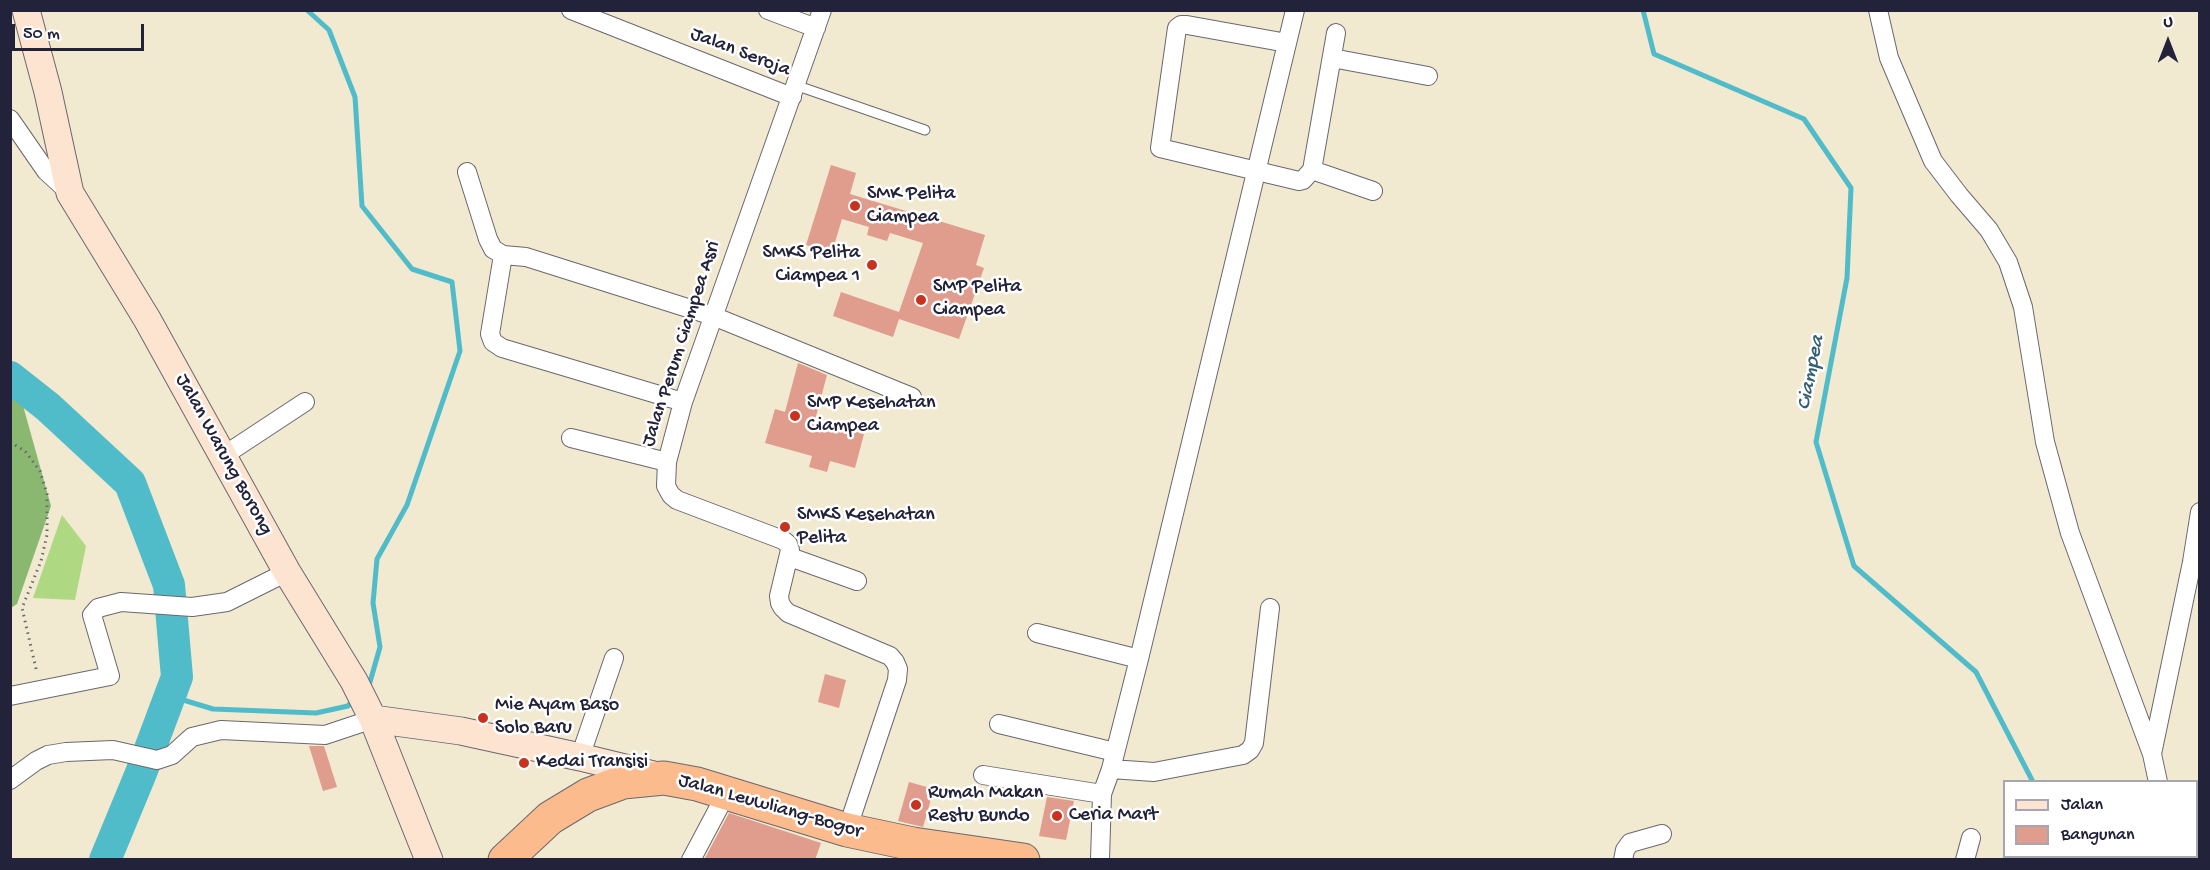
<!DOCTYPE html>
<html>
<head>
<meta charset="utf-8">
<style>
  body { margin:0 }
  #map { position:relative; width:2210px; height:870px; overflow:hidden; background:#f1e9d0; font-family:"Gochi Hand",sans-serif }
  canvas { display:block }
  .frame { position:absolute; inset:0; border:12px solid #22223b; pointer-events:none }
  .legend { position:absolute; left:2003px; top:780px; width:195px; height:78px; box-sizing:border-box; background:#fff; border:2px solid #a7a7b1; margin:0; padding:8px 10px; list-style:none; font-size:18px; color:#22223b }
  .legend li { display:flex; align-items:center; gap:12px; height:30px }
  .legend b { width:30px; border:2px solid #a7a7b1 }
  .north { position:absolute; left:2138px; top:12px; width:60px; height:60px; -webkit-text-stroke:4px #fff; paint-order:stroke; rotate:0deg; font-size:16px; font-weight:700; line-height:24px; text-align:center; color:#22223b }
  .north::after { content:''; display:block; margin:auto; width:21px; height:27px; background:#22223b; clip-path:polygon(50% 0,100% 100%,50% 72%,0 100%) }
  .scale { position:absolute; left:12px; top:24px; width:132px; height:27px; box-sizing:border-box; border:3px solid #22223b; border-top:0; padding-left:8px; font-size:18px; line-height:21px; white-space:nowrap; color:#22223b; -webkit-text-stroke:4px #fff; paint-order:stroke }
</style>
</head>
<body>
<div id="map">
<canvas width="2210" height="870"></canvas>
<div class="frame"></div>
<ul class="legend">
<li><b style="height:8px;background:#fde4d1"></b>Jalan</li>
<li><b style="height:16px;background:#e09c8d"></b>Bangunan</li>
</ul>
<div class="north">U</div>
<div class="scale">50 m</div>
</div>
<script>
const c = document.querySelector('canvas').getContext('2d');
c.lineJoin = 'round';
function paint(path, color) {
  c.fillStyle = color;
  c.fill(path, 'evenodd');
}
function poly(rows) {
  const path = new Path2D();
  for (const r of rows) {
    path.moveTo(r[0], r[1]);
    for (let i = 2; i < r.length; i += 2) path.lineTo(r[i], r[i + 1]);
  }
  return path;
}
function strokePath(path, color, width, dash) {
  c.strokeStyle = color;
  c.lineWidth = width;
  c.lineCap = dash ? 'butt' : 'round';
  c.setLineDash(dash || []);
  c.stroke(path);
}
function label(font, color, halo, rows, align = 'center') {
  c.font = font + ' "Gochi Hand",sans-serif';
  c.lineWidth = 5;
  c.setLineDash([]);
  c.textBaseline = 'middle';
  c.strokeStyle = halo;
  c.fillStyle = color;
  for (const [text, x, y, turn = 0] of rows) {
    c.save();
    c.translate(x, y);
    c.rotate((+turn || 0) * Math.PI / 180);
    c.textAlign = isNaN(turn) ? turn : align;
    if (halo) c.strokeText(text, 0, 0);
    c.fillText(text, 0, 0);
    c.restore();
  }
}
paint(poly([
  [62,515,86,546,75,600,33,598]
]), '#afd883');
paint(poly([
  [11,390,22,402,51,506,17,604,11,608]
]), '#8bb871');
strokePath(poly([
  [307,10,329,30,355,97,362,206,412,269,452,282,460,351,407,505,377,559,373,603,380,647,370,682,367,686],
  [1643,10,1654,54,1804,119,1851,188,1847,278,1816,442,1854,566,1976,672,2033,782],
  [170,696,213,709,316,713,348,706,354,699],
  [2054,856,2054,860]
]), '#50bcca', 5);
strokePath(poly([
  [10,377,48,407,130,483,169,585,177,677,141,773,105,860]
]), '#50bcca', 32);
paint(poly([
  [831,165,856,173,850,194,985,235,976,265,984,268,959,339,899,319,893,337,833,316,841,292,899,312,923,243,890,233,887,241,867,235,869,227,842,219,832,252,806,245],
  [798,363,827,375,815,420,864,434,855,468,830,461,827,472,809,467,812,456,765,443,775,409,785,412],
  [825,674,846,680,839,708,818,702],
  [309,746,324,746,337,787,323,791],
  [909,782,934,789,923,827,898,821],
  [1047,797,1074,801,1066,840,1039,836],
  [729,813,821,843,815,860,704,860]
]), '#e09c8d');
const lane = poly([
  [795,85,925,130]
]);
const street = poly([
  [571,10,792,97],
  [768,10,816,28],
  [822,10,683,402,667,462,666,486,671,495,677,500,783,540,788,544,790,550,779,596,780,603,783,608,788,613,890,656,895,662,898,669,897,680,847,830],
  [1878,10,1889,58,1933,161,1959,195,1989,230,2008,262,2023,307,2045,442,2070,533,2152,754,2158,782],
  [1287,43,1187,25,1181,25,1177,28,1160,148,1299,181,1303,180,1312,170,1373,191],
  [1332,58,1428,76],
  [10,119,46,171,70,193],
  [1312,170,1336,33],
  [467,172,488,239,493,249,503,255],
  [683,402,502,348,493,342,490,334,503,255,526,257,713,316,912,397],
  [571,438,667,462],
  [223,456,305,402],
  [790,557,857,581],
  [1037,633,1139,659],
  [10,696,110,676,92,615,98,608,121,602,192,607,227,602,287,572],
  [999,724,1115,752],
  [2152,754,2192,562,2200,512],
  [580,757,614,658],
  [1111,769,1154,772,1243,755,1250,750,1254,743,1270,608],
  [983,775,1102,794],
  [10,780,36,761,48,755,66,752,113,750,157,760,172,755,192,737,221,730,325,735,373,719],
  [2174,856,2174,860],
  [691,860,726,794],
  [1100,860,1102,794,1111,769,1139,659,1295,10],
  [1623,860,1625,850,1630,843,1662,834],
  [1965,860,1971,838]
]);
const secondary = poly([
  [26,10,48,92,70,193,147,319,287,572,354,681,373,719,429,860],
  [373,719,461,731,580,757,654,775]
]);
const highway = poly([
  [505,860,550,818,588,795,623,782,664,778,697,784,847,830,913,844,1023,860]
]);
strokePath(lane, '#6a686f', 11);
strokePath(street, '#6a686f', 20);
strokePath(secondary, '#6a686f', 29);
strokePath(highway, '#6a686f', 35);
strokePath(poly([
  [10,442,25,451,40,471,47,494,47,535,41,561,22,608,37,673]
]), '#6a686f', 3, [1.5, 4.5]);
strokePath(lane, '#fff', 9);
strokePath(street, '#fff', 18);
strokePath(secondary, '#fde4d1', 27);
strokePath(highway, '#fbbb8c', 33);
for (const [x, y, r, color] of [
  [855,206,6,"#c8321e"],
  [872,265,6,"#c8321e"],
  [921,300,6,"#c8321e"],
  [795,416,6,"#c8321e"],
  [785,527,6,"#c8321e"],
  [483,718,6,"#c8321e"],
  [524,763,6,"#c8321e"],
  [916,805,6,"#c8321e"],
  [1057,816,6,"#c8321e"]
]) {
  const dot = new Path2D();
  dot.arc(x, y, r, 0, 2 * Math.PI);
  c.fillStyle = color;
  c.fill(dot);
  strokePath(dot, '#fff', 2);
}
label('20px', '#22223b', '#fff', [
  ["Jalan Seroja",740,53,21],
  ["Jalan Perum Ciampea Asri",682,344,-72],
  ["Jalan Warung Borong",223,455,61],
  ["Jalan Leuwliang-Bogor",770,807,16]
]);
label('20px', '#22223b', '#fff', [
  ["SMK Pelita",867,195],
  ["Ciampea",867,218],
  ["SMKS Pelita",860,254,"right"],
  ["Ciampea 1",860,277,"right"],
  ["SMP Pelita",933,288],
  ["Ciampea",933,311],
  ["SMP Kesehatan",807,404],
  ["Ciampea",807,427],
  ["SMKS Kesehatan",797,516],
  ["Pelita",797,539],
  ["Mie Ayam Baso",495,706],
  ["Solo Baru",495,729],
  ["Kedai Transisi",536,763],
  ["Rumah Makan",928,794],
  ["Restu Bundo",928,817],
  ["Ceria Mart",1069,816]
], 'left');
label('italic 21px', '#346074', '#fff', [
  ["Ciampea",1812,373,-79]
]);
</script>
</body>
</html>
